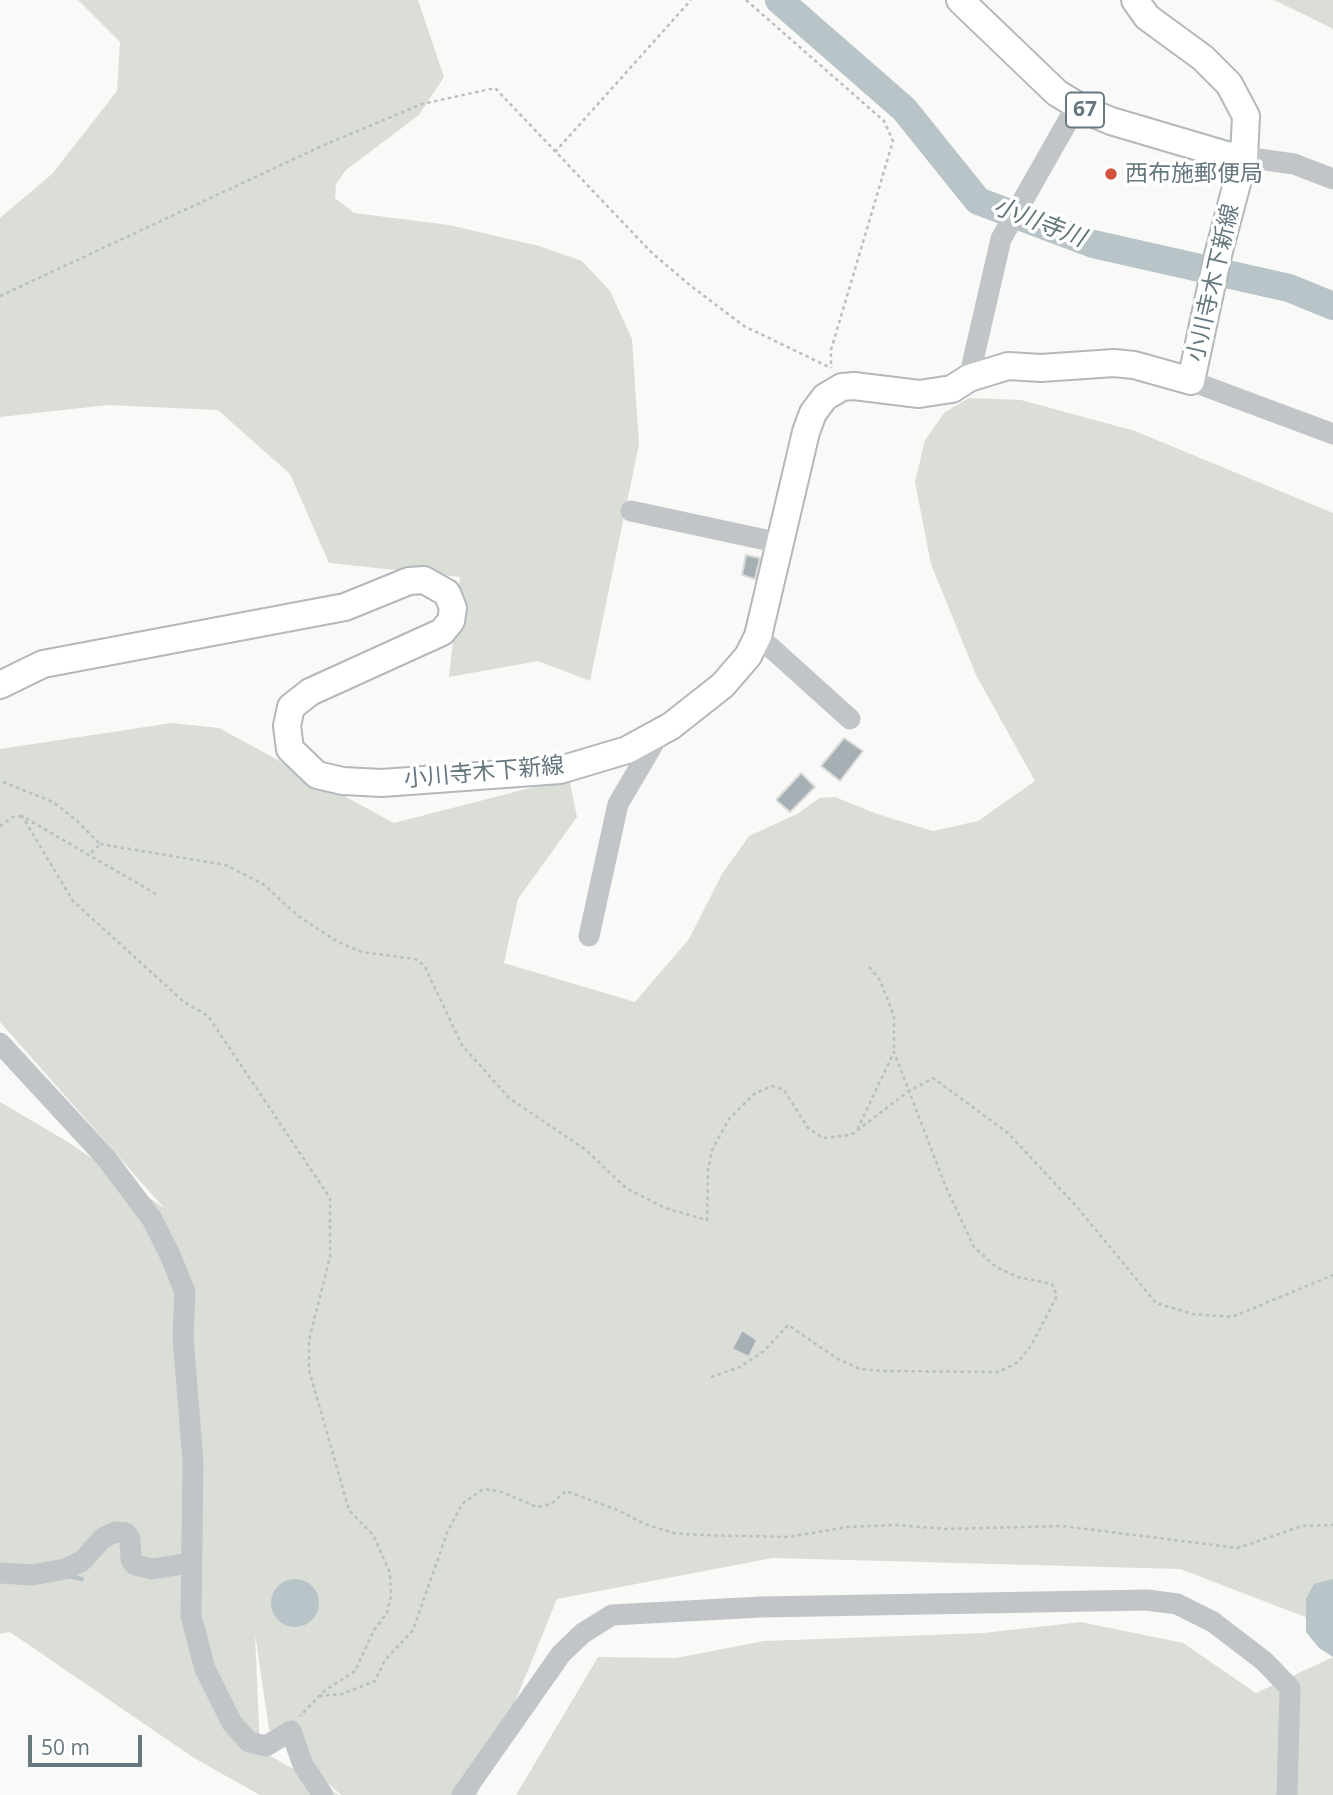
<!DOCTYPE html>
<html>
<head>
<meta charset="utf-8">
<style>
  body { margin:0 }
  #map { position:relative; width:1333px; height:1795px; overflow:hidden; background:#f9f9f7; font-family:"Open Sans",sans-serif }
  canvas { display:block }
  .scale { position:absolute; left:28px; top:1735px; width:114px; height:32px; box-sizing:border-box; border:4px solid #66777f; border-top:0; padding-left:9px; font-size:21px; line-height:24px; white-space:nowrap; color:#66777f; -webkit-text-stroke:5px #fff; paint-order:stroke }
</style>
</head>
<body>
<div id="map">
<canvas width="1333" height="1795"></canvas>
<div class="scale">50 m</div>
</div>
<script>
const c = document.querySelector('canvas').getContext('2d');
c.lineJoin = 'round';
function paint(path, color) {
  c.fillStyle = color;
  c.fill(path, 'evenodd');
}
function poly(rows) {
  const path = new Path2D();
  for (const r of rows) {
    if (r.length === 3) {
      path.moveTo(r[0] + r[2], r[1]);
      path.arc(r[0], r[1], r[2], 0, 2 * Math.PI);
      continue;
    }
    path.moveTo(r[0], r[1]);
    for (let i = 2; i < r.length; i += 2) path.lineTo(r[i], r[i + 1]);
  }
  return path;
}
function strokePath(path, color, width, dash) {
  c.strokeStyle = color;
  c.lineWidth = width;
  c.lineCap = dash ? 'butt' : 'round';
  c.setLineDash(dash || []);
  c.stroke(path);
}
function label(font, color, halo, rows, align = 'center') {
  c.font = font + ' "Open Sans","Noto Sans JP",sans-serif';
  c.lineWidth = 7;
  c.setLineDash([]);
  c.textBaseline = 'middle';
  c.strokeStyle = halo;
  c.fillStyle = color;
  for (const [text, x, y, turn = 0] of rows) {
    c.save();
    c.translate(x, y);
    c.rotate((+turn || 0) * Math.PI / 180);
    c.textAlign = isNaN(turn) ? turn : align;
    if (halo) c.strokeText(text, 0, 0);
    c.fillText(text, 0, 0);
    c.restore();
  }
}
paint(poly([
  [78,0,418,0,444,77,419,115,346,170,336,184,335,198,354,213,449,225,539,246,582,261,610,291,632,339,639,444,590,681,538,661,449,677,460,577,329,563,290,474,218,410,108,405,0,417,0,218,52,174,117,91,120,42],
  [1274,0,1333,0,1333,29,1307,16],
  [969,398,1021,400,1135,431,1333,513,1333,1622,1329,1626,1180,1569,773,1558,557,1599,477,1795,341,1795,269,1729,255,1634,260,1750,339,1795,260,1795,194,1758,10,1632,0,1634,0,1102,68,1142,164,1208,0,1022,0,749,172,723,219,728,394,823,569,778,577,817,518,899,504,963,635,1002,689,939,722,874,749,836,799,813,819,798,835,797,877,814,933,831,978,821,1035,781,976,675,931,564,915,482,925,440,945,412],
  [1081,1622,1183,1643,1256,1693,1333,1657,1333,1795,516,1795,598,1657,676,1658,764,1641,984,1633]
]), '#daded7');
paint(poly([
  [295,1603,24],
  [1333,1579,1333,1657,1319,1648,1306,1632,1306,1599,1314,1584]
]), '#b8c4c7');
strokePath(poly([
  [69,1576,82,1579]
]), '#b8c4c7', 4.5);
strokePath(poly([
  [779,0,904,109,978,201,1093,244,1289,288,1333,306]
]), '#b8c4c7', 28);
const building = poly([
  [746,555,760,558,755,579,742,575,746,555],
  [844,738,863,751,840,781,821,766,844,738],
  [801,773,815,787,790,812,776,800,801,773],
  [742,1330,757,1340,749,1357,732,1349,742,1330]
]);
paint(building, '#a6afb3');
strokePath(building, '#dbdbd9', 2);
const major = poly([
  [960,0,1057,93,1085,110,1111,121,1226,155,1244,157],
  [0,685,43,664,345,607,409,581,424,580,447,593,453,608,451,621,442,632,310,692,291,707,287,726,290,749,317,775,343,781,382,783,560,770,627,750,671,726,723,685,748,656,758,636,806,432,813,413,825,397,842,387,854,386,919,394,952,389,969,378,1008,366,1041,368,1114,363,1134,365,1191,381,1218,255,1244,157,1246,116,1229,84,1203,58,1147,17,1135,0]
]);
strokePath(major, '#b2b8bb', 30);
strokePath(poly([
  [746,0,884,121,893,141,831,350,831,368],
  [555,152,691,0],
  [0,296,324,145,422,104,495,88,652,253,691,286,744,326,831,368],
  [3,782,53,802,76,820,100,844,89,855],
  [0,826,13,817,22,816],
  [100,844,226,865,263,884,298,916,338,942,362,952,415,959,424,965,462,1045,509,1098,586,1150,626,1188,665,1208,707,1220,708,1171,712,1150,729,1119,754,1094,772,1086,784,1090,808,1128,823,1138,851,1135,909,1091,894,1052,858,1128],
  [156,894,22,816,73,901,184,1002,208,1016,330,1198,330,1257,309,1340,309,1370,349,1510,373,1535,380,1550,390,1573,391,1596,387,1613,374,1630,355,1671,324,1691,300,1716],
  [869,967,880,980,894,1016,894,1052],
  [711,1377,740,1367,764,1351,788,1325,838,1359,860,1369,882,1371,999,1372,1018,1362,1032,1344,1057,1296,1052,1284,1018,1277,996,1267,974,1247,945,1185,909,1091,933,1078,1008,1133,1077,1207,1156,1303,1193,1314,1232,1317,1333,1275],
  [319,1696,342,1694,375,1681,385,1660,413,1630,447,1533,462,1504,483,1489,499,1491,537,1507,551,1504,566,1491,615,1509,645,1524,674,1533,700,1535,788,1537,848,1527,895,1525,946,1529,1062,1526,1238,1548,1302,1526,1333,1525]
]), '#bbbec0', 2.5, [3.5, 3.5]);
strokePath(poly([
  [1244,157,1294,164,1333,179],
  [969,378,1001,239,1077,105],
  [1191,381,1333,434],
  [631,511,780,543],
  [758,636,850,719],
  [589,936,618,804,661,731],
  [0,1043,106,1158,152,1219,170,1255,185,1292,183,1337,193,1462,191,1616,205,1669,232,1723,249,1742,266,1746,291,1731,303,1765,323,1795],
  [0,1573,32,1575,65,1569,82,1561,103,1538,115,1532,126,1533,130,1539,131,1560,135,1565,152,1569,190,1563],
  [462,1795,561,1654,583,1633,612,1615,761,1607,1147,1600,1177,1604,1213,1622,1264,1661,1290,1688,1287,1795]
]), '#c1c5c8', 21);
strokePath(major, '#fff', 26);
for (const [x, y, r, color] of [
  [1111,174,7,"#d3523d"]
]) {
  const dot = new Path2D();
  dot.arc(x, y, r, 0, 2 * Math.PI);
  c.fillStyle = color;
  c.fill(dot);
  strokePath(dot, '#fff', 2.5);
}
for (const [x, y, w] of [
  [1085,110,38]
]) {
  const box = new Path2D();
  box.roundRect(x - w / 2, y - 17.5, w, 35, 5);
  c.fillStyle = '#fff';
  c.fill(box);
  strokePath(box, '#66777f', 2);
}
label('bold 21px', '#66777f', null, [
  ["67",1085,110]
]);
label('23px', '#66777f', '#fff', [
  ["西布施郵便局",1125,174]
], 'left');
label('23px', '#66777f', '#fff', [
  ["小川寺木下新線",1214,283,-77],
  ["小川寺木下新線",484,773,-5]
]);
label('italic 24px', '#617579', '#fff', [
  ["小川寺川",1039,223,21]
]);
</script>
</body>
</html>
